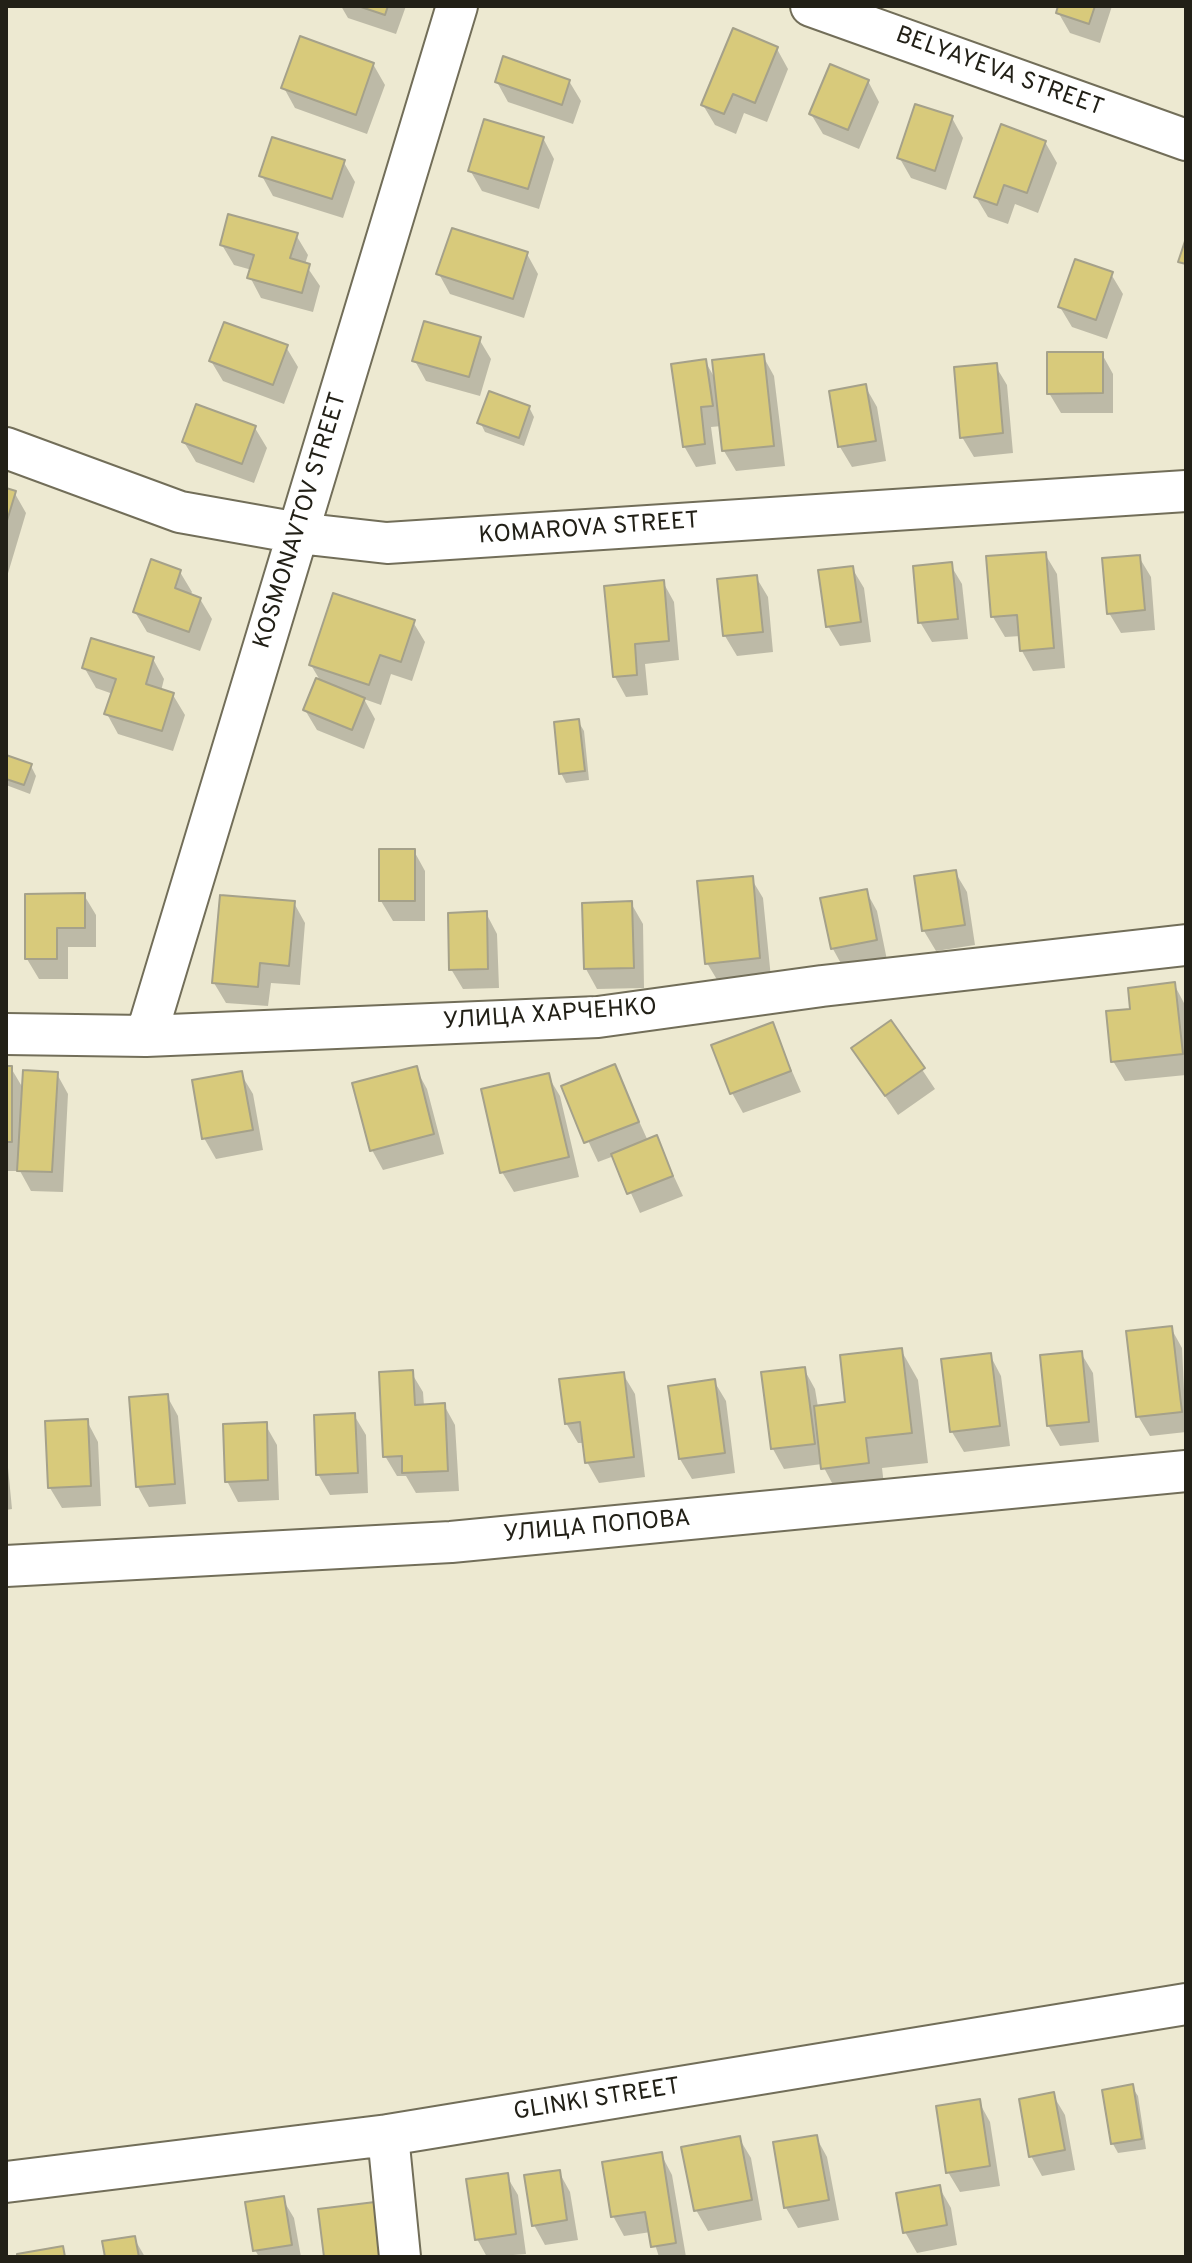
<!DOCTYPE html>
<html>
<head>
<meta charset="utf-8">
<style>
  body { margin:0 }
  #map { position:relative; width:1192px; height:2263px; overflow:hidden; background:#ede9d1; font-family:Overpass,sans-serif }
  canvas { display:block }
  .frame { position:absolute; inset:0; border:8px solid #222017; pointer-events:none }
</style>
</head>
<body>
<div id="map">
<canvas width="1192" height="2263"></canvas>
<div class="frame"></div>
</div>
<script>
const c = document.querySelector('canvas').getContext('2d');
c.lineJoin = 'round';
function paint(path, color) {
  c.fillStyle = color;
  c.fill(path, 'evenodd');
}
function poly(rows) {
  const path = new Path2D();
  for (const r of rows) {
    path.moveTo(r[0], r[1]);
    for (let i = 2; i < r.length; i += 2) path.lineTo(r[i], r[i + 1]);
  }
  return path;
}
function strokePath(path, color, width, dash) {
  c.strokeStyle = color;
  c.lineWidth = width;
  c.lineCap = dash ? 'butt' : 'round';
  c.setLineDash(dash || []);
  c.stroke(path);
}
function label(font, color, halo, rows, align = 'center') {
  c.font = font + ' Overpass,sans-serif';
  c.lineWidth = 7;
  c.setLineDash([]);
  c.textBaseline = 'middle';
  c.strokeStyle = halo;
  c.fillStyle = color;
  for (const [text, x, y, turn = 0] of rows) {
    c.save();
    c.translate(x, y);
    c.rotate((+turn || 0) * Math.PI / 180);
    c.textAlign = isNaN(turn) ? turn : align;
    if (halo) c.strokeText(text, 0, 0);
    c.fillText(text, 0, 0);
    c.restore();
  }
}
paint(poly([
  [341,6,406,6,396,34,348,18],
  [1060,6,1112,6,1100,43,1070,33,1058,12],
  [777,49,788,69,767,122,744,113,736,134,715,125,703,105],
  [373,64,385,85,367,134,295,108,284,88],
  [569,81,581,101,573,124,508,102,497,82],
  [868,81,879,102,859,149,823,134,811,114],
  [952,118,963,138,946,190,911,178,899,157],
  [543,138,554,159,539,209,482,191,470,170],
  [1045,142,1057,163,1038,213,1015,204,1008,224,988,217,976,197],
  [343,161,355,182,343,218,273,196,262,176],
  [296,235,308,255,305,264,320,286,313,312,261,298,250,277,252,270,234,265,222,245],
  [527,254,538,274,524,318,450,294,439,274],
  [1111,274,1123,294,1107,339,1072,327,1060,307],
  [479,339,491,359,480,396,426,381,415,361],
  [286,347,298,367,284,404,223,381,211,361],
  [1102,354,1113,374,1113,413,1061,413,1049,393],
  [763,356,774,376,785,466,736,471,724,451,722,426,711,427,716,464,696,467,684,446,705,361,717,382],
  [995,365,1007,385,1013,453,974,457,962,437],
  [865,386,877,407,886,461,852,467,840,447],
  [529,407,534,417,524,446,485,432,480,422],
  [255,428,267,448,254,483,196,462,184,442],
  [6,490,14,492,26,513,6,580],
  [1045,554,1057,574,1065,668,1033,671,1022,651,1021,636,1005,637,993,617],
  [1139,557,1151,577,1155,630,1121,633,1109,613],
  [950,564,962,584,968,639,932,642,920,622],
  [852,568,864,588,871,642,840,646,828,626],
  [180,572,192,592,190,596,200,599,212,619,200,651,147,632,135,612],
  [756,577,768,597,773,652,737,656,725,636],
  [663,582,674,602,679,660,645,664,648,695,626,697,615,677],
  [413,622,425,642,412,681,391,674,381,705,364,699,375,719,364,749,317,730,305,710,321,682,311,665],
  [153,659,164,679,161,691,173,695,185,715,173,751,118,734,107,714,113,694,96,688,84,667],
  [578,721,584,731,589,780,566,783,561,773],
  [6,757,31,766,36,776,30,794,6,785],
  [414,851,425,871,425,921,393,921,381,901],
  [955,872,967,892,975,945,936,951,924,931,916,878],
  [751,878,763,898,771,978,719,983,707,963],
  [866,891,877,911,887,960,844,969,833,949],
  [84,895,96,915,96,947,68,947,68,979,39,979,27,959],
  [294,903,305,923,300,985,271,983,268,1006,226,1003,214,983],
  [631,903,643,924,644,988,597,989,586,969],
  [486,913,497,934,499,988,463,989,451,969],
  [1174,984,1185,1005,1186,1075,1125,1081,1113,1061,1132,1011],
  [891,1023,935,1089,898,1115,866,1068],
  [772,1025,801,1092,743,1113,732,1093],
  [614,1066,648,1141,656,1138,683,1196,640,1213,614,1156,598,1162,563,1087],
  [6,1068,11,1068,24,1090,57,1074,68,1094,63,1192,31,1191,20,1171,6,1171],
  [416,1069,427,1089,444,1154,383,1170,372,1150],
  [241,1074,253,1094,263,1150,216,1159,204,1138],
  [548,1076,560,1096,579,1177,514,1192,502,1172],
  [1171,1328,1182,1348,1186,1432,1150,1436,1138,1416],
  [901,1350,918,1380,928,1463,882,1468,885,1493,840,1498,822,1464,784,1469,773,1449,804,1369,815,1389,818,1407,847,1404],
  [1081,1353,1093,1373,1099,1442,1060,1446,1048,1425],
  [990,1355,1001,1376,1010,1446,964,1452,952,1432],
  [411,1372,423,1392,424,1406,444,1405,455,1425,459,1491,416,1493,406,1476,397,1476,385,1456],
  [623,1374,635,1394,645,1477,599,1483,587,1462,585,1443,578,1443,566,1423],
  [714,1381,726,1401,735,1473,692,1479,680,1459],
  [167,1396,178,1416,186,1504,149,1507,138,1487],
  [354,1415,366,1435,368,1493,330,1495,318,1474],
  [87,1421,98,1442,101,1506,62,1508,50,1488],
  [265,1424,277,1445,279,1500,238,1502,227,1481],
  [6,1447,12,1509,6,1510],
  [1132,2087,1138,2096,1146,2149,1118,2153,1113,2144],
  [1053,2095,1065,2115,1075,2170,1042,2176,1031,2156],
  [979,2102,990,2122,1000,2186,960,2192,948,2172],
  [816,2137,827,2157,839,2220,798,2228,786,2208,775,2144],
  [739,2138,751,2158,762,2220,708,2231,696,2210],
  [661,2154,672,2175,686,2257,659,2257,651,2232,624,2236,613,2216],
  [559,2172,570,2192,578,2240,545,2245,534,2225],
  [506,2175,518,2195,526,2254,487,2257,477,2239],
  [939,2187,951,2208,957,2245,917,2253,905,2232],
  [282,2198,294,2218,301,2257,259,2257,255,2250],
  [134,2238,145,2257,107,2257]
]), '#0003');
const building = poly([
  [358,6,388,6,385,15,358,6],
  [1058,6,1095,6,1089,24,1056,13,1058,6],
  [733,28,778,47,755,103,733,94,724,114,701,105,733,28],
  [300,36,374,63,356,115,281,88,300,36],
  [503,56,570,80,562,105,495,82,503,56],
  [830,64,869,80,848,130,809,114,830,64],
  [915,104,953,116,935,171,897,158,915,104],
  [484,119,544,137,528,189,468,171,484,119],
  [1001,124,1046,141,1027,193,1004,185,997,205,974,197,1001,124],
  [272,137,345,160,332,199,259,176,272,137],
  [228,214,298,233,290,258,310,264,302,293,247,278,254,255,220,245,228,214],
  [452,228,528,252,513,299,436,274,452,228],
  [1186,238,1186,264,1178,262,1186,238],
  [1075,259,1113,272,1096,320,1058,307,1075,259],
  [424,321,481,337,469,377,412,361,424,321],
  [224,322,288,345,273,385,209,361,224,322],
  [1047,352,1103,352,1103,393,1047,394,1047,352],
  [764,354,774,446,722,451,712,360,764,354],
  [706,359,713,406,701,407,705,444,683,447,671,364,706,359],
  [997,363,1003,433,960,438,954,367,997,363],
  [866,384,876,441,838,447,829,391,866,384],
  [489,391,530,406,519,438,477,423,489,391],
  [196,404,256,426,242,464,182,442,196,404],
  [6,488,16,491,6,524,6,488],
  [1046,552,1054,648,1020,651,1017,615,991,617,986,556,1046,552],
  [1140,555,1145,610,1107,614,1102,558,1140,555],
  [151,559,181,570,175,588,201,598,189,632,133,612,151,559],
  [952,562,958,619,918,623,913,566,952,562],
  [853,566,861,622,826,627,818,570,853,566],
  [757,575,763,632,723,636,717,579,757,575],
  [664,580,669,641,635,644,637,675,613,677,604,586,664,580],
  [333,593,415,620,401,662,380,655,369,685,309,665,333,593],
  [91,638,154,657,146,684,174,693,162,731,104,714,116,679,82,668,91,638],
  [316,678,365,698,352,730,303,710,316,678],
  [579,719,585,771,559,774,554,722,579,719],
  [6,755,32,764,24,785,6,779,6,755],
  [379,849,415,849,415,901,379,901,379,849],
  [956,870,965,925,922,931,914,876,956,870],
  [753,876,760,958,705,964,697,881,753,876],
  [867,889,877,940,831,949,820,898,867,889],
  [85,893,85,928,57,928,57,959,25,959,25,894,85,893],
  [220,895,295,901,289,966,260,963,258,987,212,983,220,895],
  [632,901,634,968,584,969,582,903,632,901],
  [487,911,488,969,449,970,448,913,487,911],
  [1175,982,1183,1054,1111,1062,1106,1011,1130,1009,1128,988,1175,982],
  [891,1020,925,1068,885,1096,851,1048,891,1020],
  [773,1022,791,1071,730,1094,711,1045,773,1022],
  [615,1064,639,1122,584,1143,561,1086,615,1064],
  [6,1066,12,1066,12,1142,6,1142,6,1066],
  [417,1066,434,1134,370,1151,352,1083,417,1066],
  [23,1070,58,1072,52,1172,17,1171,23,1070],
  [242,1071,253,1130,202,1139,192,1080,242,1071],
  [549,1073,569,1157,500,1173,481,1089,549,1073],
  [657,1135,673,1176,627,1194,611,1154,657,1135],
  [1172,1326,1182,1412,1136,1417,1126,1331,1172,1326],
  [902,1348,912,1433,866,1438,869,1463,821,1469,814,1406,845,1402,840,1355,902,1348],
  [1082,1351,1089,1422,1047,1426,1040,1355,1082,1351],
  [991,1353,1000,1426,950,1432,941,1359,991,1353],
  [805,1367,815,1444,771,1449,761,1372,805,1367],
  [413,1370,415,1405,445,1403,448,1471,402,1473,402,1456,383,1457,379,1372,413,1370],
  [624,1372,634,1457,585,1463,580,1422,565,1424,559,1379,624,1372],
  [715,1379,725,1453,679,1459,668,1386,715,1379],
  [168,1394,175,1484,136,1487,129,1397,168,1394],
  [355,1413,358,1473,316,1475,314,1415,355,1413],
  [88,1419,91,1486,48,1488,45,1421,88,1419],
  [267,1422,268,1480,225,1482,223,1424,267,1422],
  [1133,2084,1142,2139,1111,2144,1102,2090,1133,2084],
  [1054,2092,1065,2150,1029,2157,1019,2099,1054,2092],
  [980,2099,990,2166,946,2173,936,2106,980,2099],
  [817,2135,829,2200,784,2208,773,2142,817,2135],
  [740,2136,752,2200,694,2211,681,2147,740,2136],
  [662,2152,676,2243,651,2247,645,2212,611,2217,602,2162,662,2152],
  [560,2170,567,2220,532,2226,524,2175,560,2170],
  [508,2173,516,2234,475,2240,466,2179,508,2173],
  [940,2185,947,2225,903,2233,896,2193,940,2185],
  [284,2196,292,2245,253,2251,245,2202,284,2196],
  [375,2202,381,2257,324,2257,318,2209,375,2202],
  [135,2236,139,2257,105,2257,102,2241,135,2236],
  [63,2246,65,2257,17,2257,17,2254,63,2246]
]);
paint(building, '#d8ca7b');
strokePath(building, '#a5a18a', 2);
const street = poly([
  [811,6,1186,140],
  [6,448,180,512,298,533,387,543,1186,491],
  [6,1034,146,1036,598,1017,822,986,1186,945],
  [146,1036,457,6],
  [6,1566,451,1542,1186,1471],
  [388,2135,400,2257],
  [6,2182,388,2135,1186,2004]
]);
strokePath(street, '#726e59', 44);
strokePath(street, '#fff', 40);
label('24px', '#222017', '#fff', [
  ["BELYAYEVA STREET",999,73,20],
  ["KOSMONAVTOV STREET",302,521,-73],
  ["KOMAROVA STREET",589,530,-4],
  ["УЛИЦА ХАРЧЕНКО",550,1016,-4],
  ["УЛИЦА ПОПОВА",597,1528,-5],
  ["GLINKI STREET",597,2101,-9]
]);
</script>
</body>
</html>
